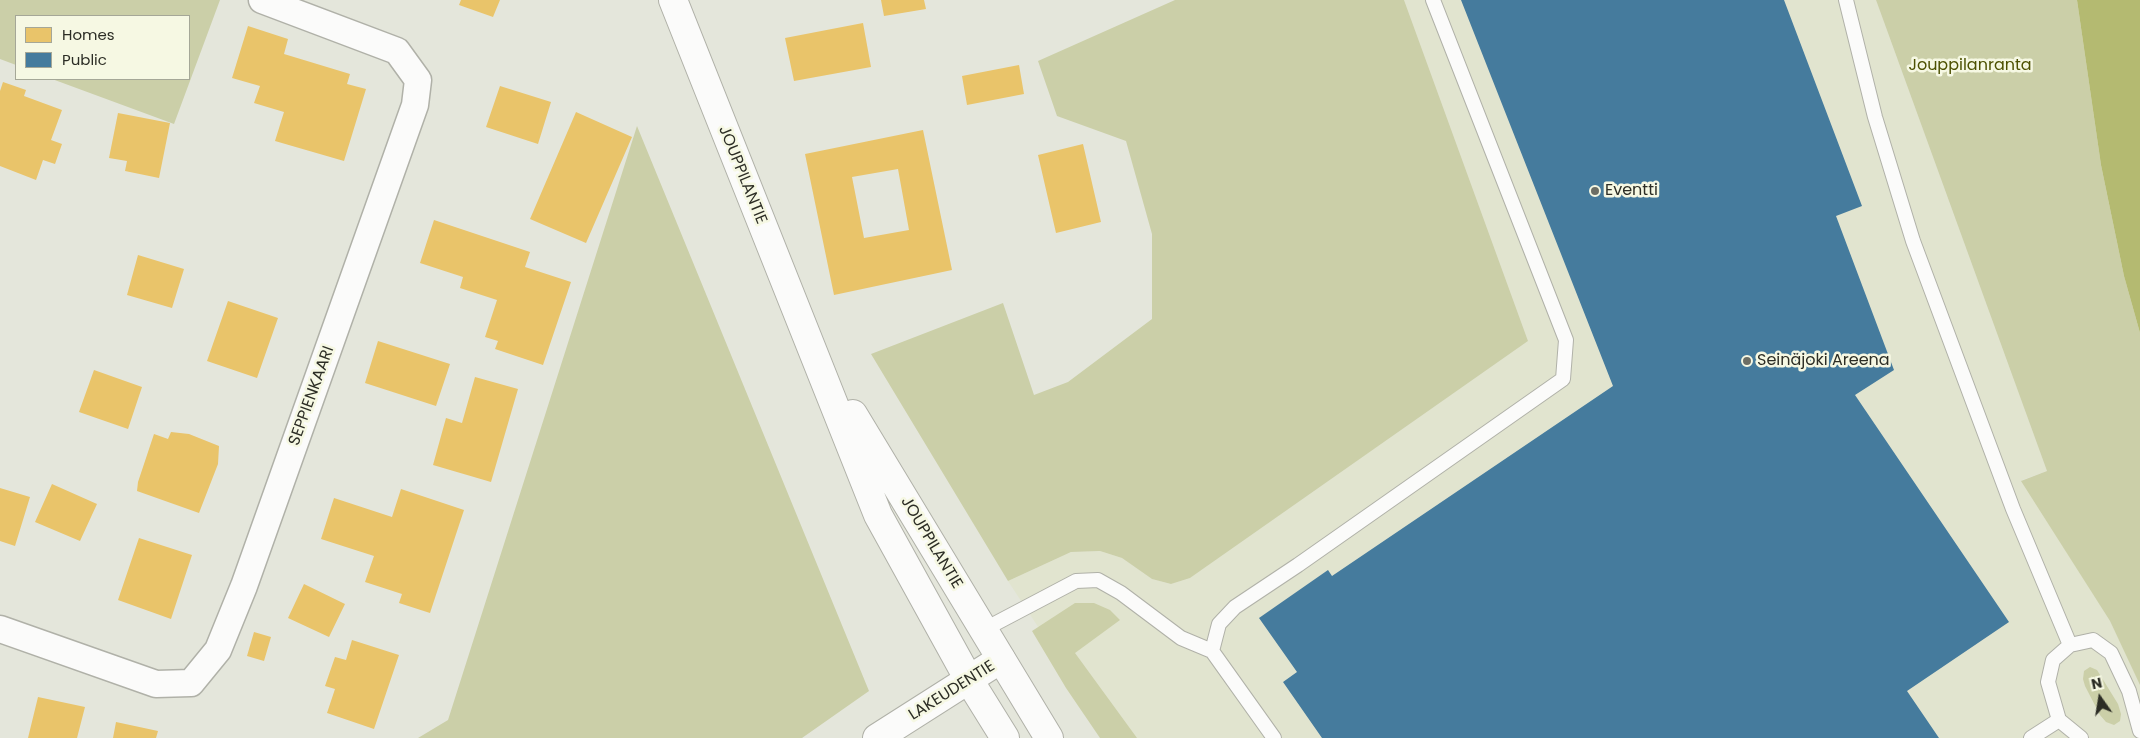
<!DOCTYPE html>
<html>
<head>
<meta charset="utf-8">
<style>
  body { margin:0 }
  #map { position:relative; width:2140px; height:738px; overflow:hidden; background:#e4e6db; font-family:Poppins,sans-serif }
  canvas { display:block }
  .legend { position:absolute; left:15px; top:15px; width:175px; height:65px; box-sizing:border-box; background:#f6f8e3; border:1px solid #a5a797; margin:0; padding:6px 9px; list-style:none; font-size:15px; color:#2c2d25 }
  .legend li { display:flex; align-items:center; gap:10px; height:25px }
  .legend b { width:25px; border:1px solid #a5a797 }
  .north { position:absolute; left:2075px; top:673px; width:50px; height:50px; -webkit-text-stroke:4px #f6f8e3; paint-order:stroke; rotate:347deg; font-size:14px; font-weight:700; line-height:20px; text-align:center; color:#2c2d25 }
  .north::after { content:''; display:block; margin:auto; width:18px; height:22px; background:#2c2d25; clip-path:polygon(50% 0,100% 100%,50% 72%,0 100%) }
</style>
</head>
<body>
<div id="map">
<canvas width="2140" height="738"></canvas>
<ul class="legend">
<li><b style="height:14px;background:#e9c46a"></b>Homes</li>
<li><b style="height:14px;background:#457b9d"></b>Public</li>
</ul>
<div class="north">N</div>
</div>
<script>
const c = document.querySelector('canvas').getContext('2d');
c.lineJoin = 'round';
function paint(path, color) {
  c.fillStyle = color;
  c.fill(path, 'evenodd');
}
function poly(rows) {
  const path = new Path2D();
  for (const r of rows) {
    path.moveTo(r[0], r[1]);
    for (let i = 2; i < r.length; i += 2) path.lineTo(r[i], r[i + 1]);
  }
  return path;
}
function strokePath(path, color, width, dash) {
  c.strokeStyle = color;
  c.lineWidth = width;
  c.lineCap = dash ? 'butt' : 'round';
  c.setLineDash(dash || []);
  c.stroke(path);
}
function label(font, color, halo, rows, align = 'center') {
  c.font = font + ' Poppins,sans-serif';
  c.lineWidth = 5;
  c.setLineDash([]);
  c.textBaseline = 'middle';
  c.strokeStyle = halo;
  c.fillStyle = color;
  for (const [text, x, y, turn = 0] of rows) {
    c.save();
    c.translate(x, y);
    c.rotate((+turn || 0) * Math.PI / 180);
    c.textAlign = isNaN(turn) ? turn : align;
    if (halo) c.strokeText(text, 0, 0);
    c.fillText(text, 0, 0);
    c.restore();
  }
}
paint(poly([
  [1404,0,1876,0,2047,471,2022,480,2110,621,2140,683,2140,738,1111,738,1008,581,1071,552,1100,551,1122,558,1152,579,1171,584,1190,578,1528,341]
]), '#e1e4cf');
paint(poly([
  [0,0,220,0,174,124,52,79,189,79,189,16,16,16,16,65,0,59],
  [1175,0,1404,0,1528,341,1190,578,1171,584,1152,579,1122,558,1100,551,1071,552,1008,581,871,354,1003,303,1034,395,1068,382,1152,319,1152,234,1126,141,1057,116,1038,61],
  [1876,0,2077,0,2101,165,2124,276,2140,333,2140,685,2110,621,2021,481,2047,471],
  [637,126,869,691,802,738,418,738,448,720],
  [1075,603,1094,603,1110,610,1120,620,1075,653,1137,738,1100,738,1066,688,1032,631],
  [2090,667,2097,670,2118,704,2121,714,2120,721,2114,725,2106,722,2100,715,2085,686,2083,679,2084,671]
]), '#cbcfa8');
paint(poly([
  [2077,0,2140,0,2140,333,2124,276,2101,165]
]), '#b4ba71');
paint(poly([
  [461,0,500,0,493,17,459,5],
  [881,0,924,0,926,9,884,16],
  [863,23,871,67,794,81,785,38],
  [248,26,288,39,284,54,350,74,347,84,366,89,344,161,275,141,284,112,254,103,260,86,232,78],
  [1019,65,1024,94,967,105,962,76],
  [3,82,26,90,24,96,62,110,51,140,62,144,55,164,43,160,36,180,0,166,0,91],
  [500,86,551,102,538,144,486,127],
  [576,112,632,137,586,243,530,219],
  [118,113,170,123,159,178,125,171,127,161,109,158],
  [923,130,952,270,834,295,805,154],
  [898,169,909,230,864,238,852,177],
  [1083,144,1101,222,1056,233,1038,155],
  [434,220,530,252,525,267,571,282,543,365,495,349,498,341,485,337,497,300,460,288,463,277,420,263],
  [138,255,184,269,172,308,127,295],
  [228,301,278,318,257,378,207,361],
  [378,341,450,364,436,406,365,383],
  [94,370,142,387,128,429,79,412],
  [475,377,518,389,491,482,433,465,446,418,462,423],
  [171,432,189,434,219,446,218,464,199,513,137,491,138,482,154,434,168,439],
  [52,484,97,504,80,541,35,522],
  [0,488,30,497,15,546,0,541],
  [401,489,464,510,430,613,399,603,402,594,365,582,374,556,321,539,334,498,392,517],
  [139,538,192,555,171,619,118,600],
  [304,584,345,604,329,637,288,618],
  [254,632,271,637,264,661,247,656],
  [352,640,399,655,374,729,327,713,335,689,325,686,335,657,346,660],
  [38,697,85,707,77,738,28,738],
  [116,722,158,731,156,738,113,738]
]), '#e9c46a');
paint(poly([
  [1461,0,1784,0,1862,206,1836,216,1894,370,1855,395,2009,622,1907,691,1939,738,1322,738,1283,682,1297,672,1259,618,1328,570,1332,576,1613,386]
]), '#457b9d');
const service = poly([
  [1846,0,1875,117,1913,241,2013,509,2070,645],
  [983,630,1076,581,1098,580,1121,593,1181,638,1212,651],
  [1274,738,1212,651,1219,624,1235,607,1298,565,1563,379,1566,340,1433,0],
  [2031,738,2059,720],
  [2081,738,2059,720,2048,682,2053,660,2070,645,2093,640,2111,653,2129,691,2140,731]
]);
const minor = poly([
  [0,629,156,684,191,683,218,650,244,586,415,105,418,80,397,51,262,0]
]);
const tertiary = poly([
  [877,738,1001,659]
]);
const secondary = poly([
  [673,0,878,515,969,680,1005,738],
  [853,414,1049,738]
]);
strokePath(service, '#b0b1a8', 16);
strokePath(minor, '#b0b1a8', 29);
strokePath(tertiary, '#b0b1a8', 30);
strokePath(secondary, '#b0b1a8', 30);
strokePath(service, '#fbfbfa', 14);
strokePath(minor, '#fbfbfa', 26);
strokePath(tertiary, '#fbfbfa', 28);
strokePath(secondary, '#fbfbfa', 28);
for (const [x, y, r, color] of [
  [1595,191,5,"#6c6e65"],
  [1747,361,5,"#6c6e65"]
]) {
  const dot = new Path2D();
  dot.arc(x, y, r, 0, 2 * Math.PI);
  c.fillStyle = color;
  c.fill(dot);
  strokePath(dot, '#f6f8e3', 2);
}
label('16px', '#4d5102', '#f6f8e3', [
  ["Jouppilanranta",1970,66]
]);
label('16px', '#2c2d25', '#f6f8e3', [
  ["JOUPPILANTIE",742,175,68],
  ["SEPPIENKAARI",312,396,-70],
  ["JOUPPILANTIE",931,543,59],
  ["LAKEUDENTIE",952,691,-32]
]);
label('16px', '#2c2d25', '#f6f8e3', [
  ["Eventti",1605,191],
  ["Seinäjoki Areena",1757,361]
], 'left');
</script>
</body>
</html>
